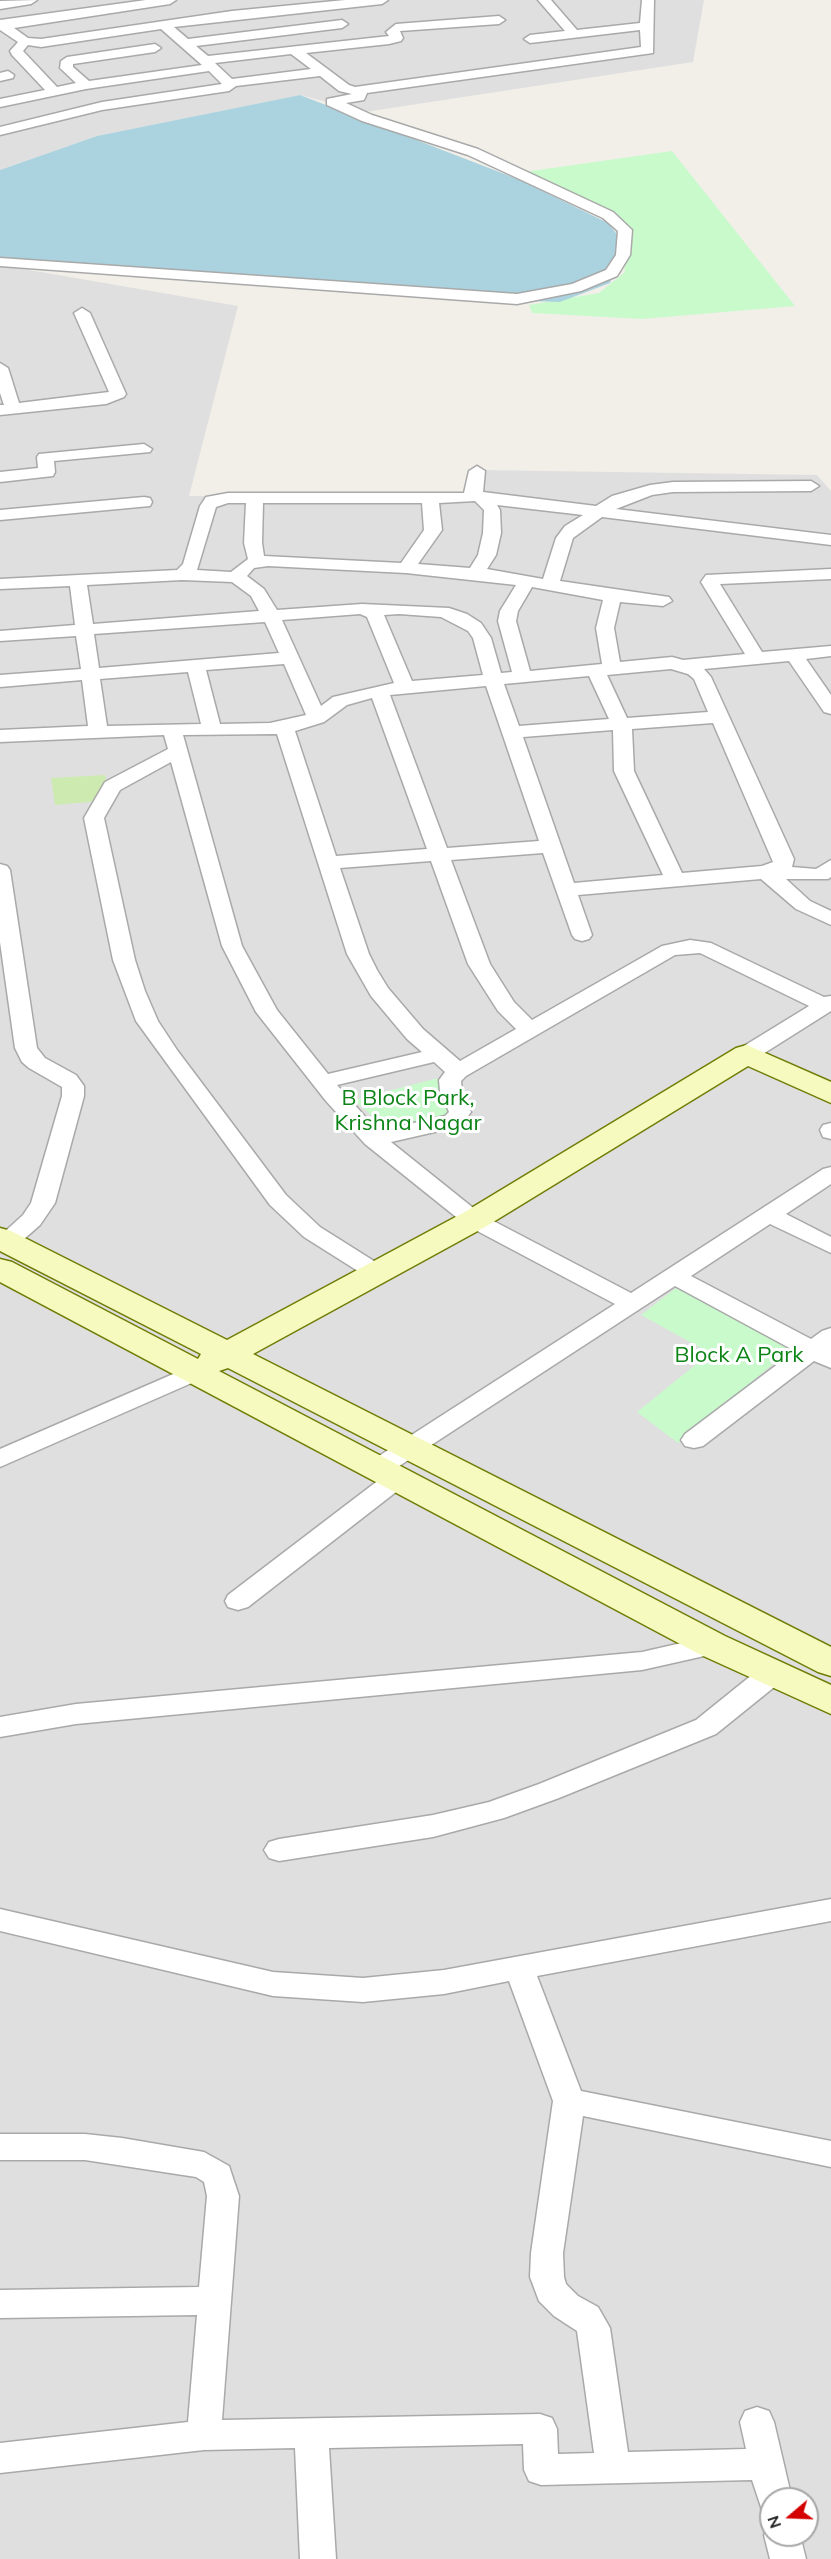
<!DOCTYPE html>
<html>
<head>
<meta charset="utf-8">
<style>
  body { margin:0 }
  #map { position:relative; width:831px; height:2559px; overflow:hidden; background:#f2efe9; font-family:Mulish,sans-serif }
  canvas { display:block }
  .north { position:absolute; left:759px; top:2487px; width:60px; height:60px; box-sizing:border-box; background:#fff; border:2px solid #a7a7a7; border-radius:50%; rotate:251deg; font-size:16px; font-weight:700; line-height:24px; text-align:center; color:#222 }
  .north::after { content:''; display:block; margin:auto; width:21px; height:27px; background:#d40000; clip-path:polygon(50% 0,100% 100%,50% 72%,0 100%) }
</style>
</head>
<body>
<div id="map">
<canvas width="831" height="2559"></canvas>
<div class="north">N</div>
</div>
<script>
const c = document.querySelector('canvas').getContext('2d');
c.lineJoin = 'round';
function paint(path, color) {
  c.fillStyle = color;
  c.fill(path, 'evenodd');
}
function poly(rows) {
  const path = new Path2D();
  for (const r of rows) {
    path.moveTo(r[0], r[1]);
    for (let i = 2; i < r.length; i += 2) path.lineTo(r[i], r[i + 1]);
  }
  return path;
}
function strokePath(path, color, width, dash) {
  c.strokeStyle = color;
  c.lineWidth = width;
  c.lineCap = dash ? 'butt' : 'round';
  c.setLineDash(dash || []);
  c.stroke(path);
}
function label(font, color, halo, rows, align = 'center') {
  c.font = font + ' Mulish,sans-serif';
  c.lineWidth = 6;
  c.setLineDash([]);
  c.textBaseline = 'middle';
  c.strokeStyle = halo;
  c.fillStyle = color;
  for (const [text, x, y, turn = 0] of rows) {
    c.save();
    c.translate(x, y);
    c.rotate((+turn || 0) * Math.PI / 180);
    c.textAlign = isNaN(turn) ? turn : align;
    if (halo) c.strokeText(text, 0, 0);
    c.fillText(text, 0, 0);
    c.restore();
  }
}
paint(poly([
  [0,0,704,0,693,62,365,112,300,95,97,136,0,170],
  [0,265,238,306,189,496,464,497,478,470,817,475,831,491,831,2559,0,2559],
  [771,2499,807,2499,807,2535,771,2535]
]), '#e0dfdf');
paint(poly([
  [105,775,111,800,55,805,51,778]
]), '#cdebb0');
paint(poly([
  [672,151,795,306,642,319,532,313,529,305,599,293,625,272,618,224,517,173],
  [438,1078,460,1120,399,1139,354,1100],
  [676,1288,791,1349,678,1443,637,1412,710,1353,641,1315]
]), '#c8facc');
paint(poly([
  [300,95,520,180,608,223,623,242,610,283,560,302,437,298,0,261,0,170,97,136]
]), '#aad3df');
const street = poly([
  [37,0,31,4,0,9,0,1,37,0],
  [146,0,176,0,170,4,14,28,28,38,41,39,232,11,345,0,388,0,382,4,174,27,188,39,342,20,348,24,342,28,196,46,208,56,389,36,386,32,396,24,499,16,505,20,499,24,400,31,403,38,401,41,389,44,306,53,349,85,355,87,641,47,640,30,530,43,524,39,530,35,565,31,538,0,551,0,577,30,640,23,642,0,654,0,653,53,367,93,364,100,346,103,372,115,478,149,613,212,632,230,630,255,617,276,581,291,517,304,0,266,0,258,517,294,572,284,606,270,616,255,618,231,603,218,468,155,362,121,327,105,327,99,352,94,339,91,320,76,236,86,229,91,102,110,0,135,0,127,102,102,222,84,209,71,86,89,0,107,0,99,45,90,12,55,10,51,18,42,0,30,0,20,146,0],
  [161,29,202,65,89,81,73,67,73,64,155,52,161,48,155,44,67,57,61,61,60,68,76,83,57,87,23,51,28,45,41,47,161,29],
  [291,54,311,69,232,79,215,63,291,54],
  [8,71,14,75,13,78,0,81,0,73,8,71],
  [82,308,90,313,126,394,124,397,106,404,0,415,0,405,4,405,0,393,0,363,8,368,19,403,109,392,74,313,82,308],
  [144,444,152,449,150,452,54,461,55,472,53,476,0,482,0,472,38,468,37,457,39,454,144,444],
  [477,466,485,471,483,492,596,506,612,496,650,485,673,482,811,481,819,486,811,491,673,492,652,495,616,509,831,535,831,545,602,517,573,538,560,581,669,597,672,601,663,606,620,602,614,628,620,662,672,657,683,660,745,654,701,582,706,575,831,569,831,579,720,584,762,652,831,646,831,656,806,659,831,695,831,714,824,712,789,661,704,669,711,677,794,859,792,867,816,869,831,860,831,877,828,879,786,879,810,901,831,911,831,925,796,909,761,879,578,895,592,935,589,939,582,941,575,939,572,935,543,853,451,860,490,964,514,1002,532,1020,662,946,690,940,711,943,824,997,831,996,831,1011,755,1059,739,1059,736,1054,739,1049,809,1006,700,953,675,955,466,1076,461,1081,462,1091,471,1112,461,1126,391,1142,482,1215,631,1293,823,1169,831,1167,831,1184,786,1214,831,1237,831,1253,770,1224,691,1276,811,1339,822,1331,831,1328,831,1368,814,1361,703,1446,694,1448,685,1446,681,1440,685,1434,795,1351,675,1286,390,1472,405,1473,409,1479,405,1485,248,1607,238,1610,228,1607,225,1601,228,1595,384,1476,368,1475,364,1469,368,1463,615,1304,466,1225,365,1144,326,1101,256,1012,222,946,171,762,120,790,104,818,135,960,145,991,158,1021,177,1050,286,1195,320,1227,385,1268,389,1273,385,1278,377,1280,369,1278,304,1237,270,1205,136,1021,113,960,84,818,105,782,168,749,164,735,0,742,0,730,88,726,82,680,0,687,0,675,81,669,76,636,0,641,0,631,75,625,70,586,0,589,0,579,177,570,183,564,200,506,206,497,228,493,464,493,469,471,477,466],
  [475,501,484,510,483,533,478,555,470,568,418,564,442,530,439,503,475,501],
  [228,503,246,503,244,543,248,559,231,572,197,570,216,507,228,503],
  [263,503,422,503,424,530,401,563,264,556,262,543,263,503],
  [497,505,583,515,565,526,556,538,543,579,487,569,496,555,501,533,500,510,497,505],
  [268,566,406,573,516,585,500,611,498,621,512,672,501,673,491,638,481,623,467,614,449,608,362,604,277,610,264,589,247,576,254,568,268,566],
  [182,580,232,582,251,596,259,611,93,624,87,585,182,580],
  [532,587,603,600,596,628,602,664,530,671,516,621,518,611,532,587],
  [360,614,367,617,394,683,333,697,321,706,282,620,360,614],
  [399,614,441,617,468,631,473,638,483,675,412,681,384,615,399,614],
  [265,622,279,653,99,668,94,634,265,622],
  [284,664,306,715,270,723,220,724,206,670,284,664],
  [671,669,688,674,694,679,708,712,627,718,607,675,671,669],
  [188,672,201,724,107,726,100,679,188,672],
  [589,676,609,719,519,726,504,684,589,676],
  [486,686,539,841,447,848,390,695,486,686],
  [372,698,427,849,336,856,295,731,324,722,347,705,372,698],
  [713,723,773,862,762,866,682,873,634,771,632,729,713,723],
  [613,730,614,771,663,875,574,883,523,737,613,730],
  [277,734,347,954,371,996,407,1039,422,1052,328,1074,277,1010,242,946,183,735,277,734],
  [431,861,468,964,498,1011,516,1029,460,1061,423,1029,388,988,377,970,369,954,340,868,431,861],
  [434,1062,445,1072,439,1080,440,1091,449,1112,445,1116,378,1131,337,1085,434,1062],
  [144,497,150,498,152,502,150,506,0,520,0,510,144,497],
  [0,864,7,866,10,870,37,1048,45,1058,76,1075,84,1086,84,1096,55,1203,40,1225,15,1247,7,1249,0,1247,0,1236,23,1215,31,1203,62,1096,62,1087,29,1068,22,1062,15,1048,0,942,0,864],
  [831,1123,831,1139,823,1137,820,1130,823,1125,831,1123],
  [194,1365,203,1368,206,1373,203,1378,0,1467,0,1449,194,1365],
  [712,1636,722,1638,726,1645,722,1652,642,1670,76,1724,0,1737,0,1717,76,1704,642,1652,712,1636],
  [773,1663,783,1666,787,1673,783,1680,716,1734,559,1798,504,1818,433,1837,279,1861,269,1858,264,1850,269,1842,279,1839,433,1815,489,1802,539,1784,696,1720,763,1666,773,1663],
  [831,1899,831,1921,537,1976,581,2091,831,2141,831,2167,583,2116,563,2253,564,2277,566,2284,578,2296,598,2307,610,2328,628,2452,746,2449,740,2422,745,2411,757,2407,769,2411,774,2422,792,2499,771,2499,771,2513,762,2510,752,2480,541,2485,529,2481,524,2470,523,2444,329,2448,336,2559,300,2559,295,2448,204,2450,0,2473,0,2443,188,2422,197,2315,0,2318,0,2290,199,2287,207,2196,204,2182,196,2177,85,2160,0,2160,0,2134,85,2134,122,2138,204,2152,229,2166,239,2196,222,2420,540,2414,552,2418,557,2429,558,2454,594,2453,577,2331,554,2316,539,2301,530,2277,531,2253,553,2101,509,1981,444,1994,363,2002,273,1996,0,1931,0,1909,273,1972,363,1978,444,1970,831,1899],
  [771,2523,771,2535,800,2535,806,2559,770,2559,764,2535,771,2523]
]);
const secondary = poly([
  [747,1045,831,1082,831,1103,748,1066,485,1227,253,1354,831,1647,831,1676,818,1672,228,1368,219,1371,725,1636,831,1685,831,1714,699,1654,0,1282,0,1259,12,1262,198,1359,201,1354,0,1251,0,1228,11,1231,227,1340,463,1213,736,1048,747,1045]
]);
strokePath(street, '#a9a9a9', 3);
strokePath(secondary, '#707d05', 3);
paint(street, '#fff');
paint(secondary, '#f7fabf');
label('22px', '#0c8416', '#fff', [
  ["B Block Park,",408,1098],
  ["Krishna Nagar",408,1123],
  ["Block A Park",739,1355]
]);
</script>
</body>
</html>
